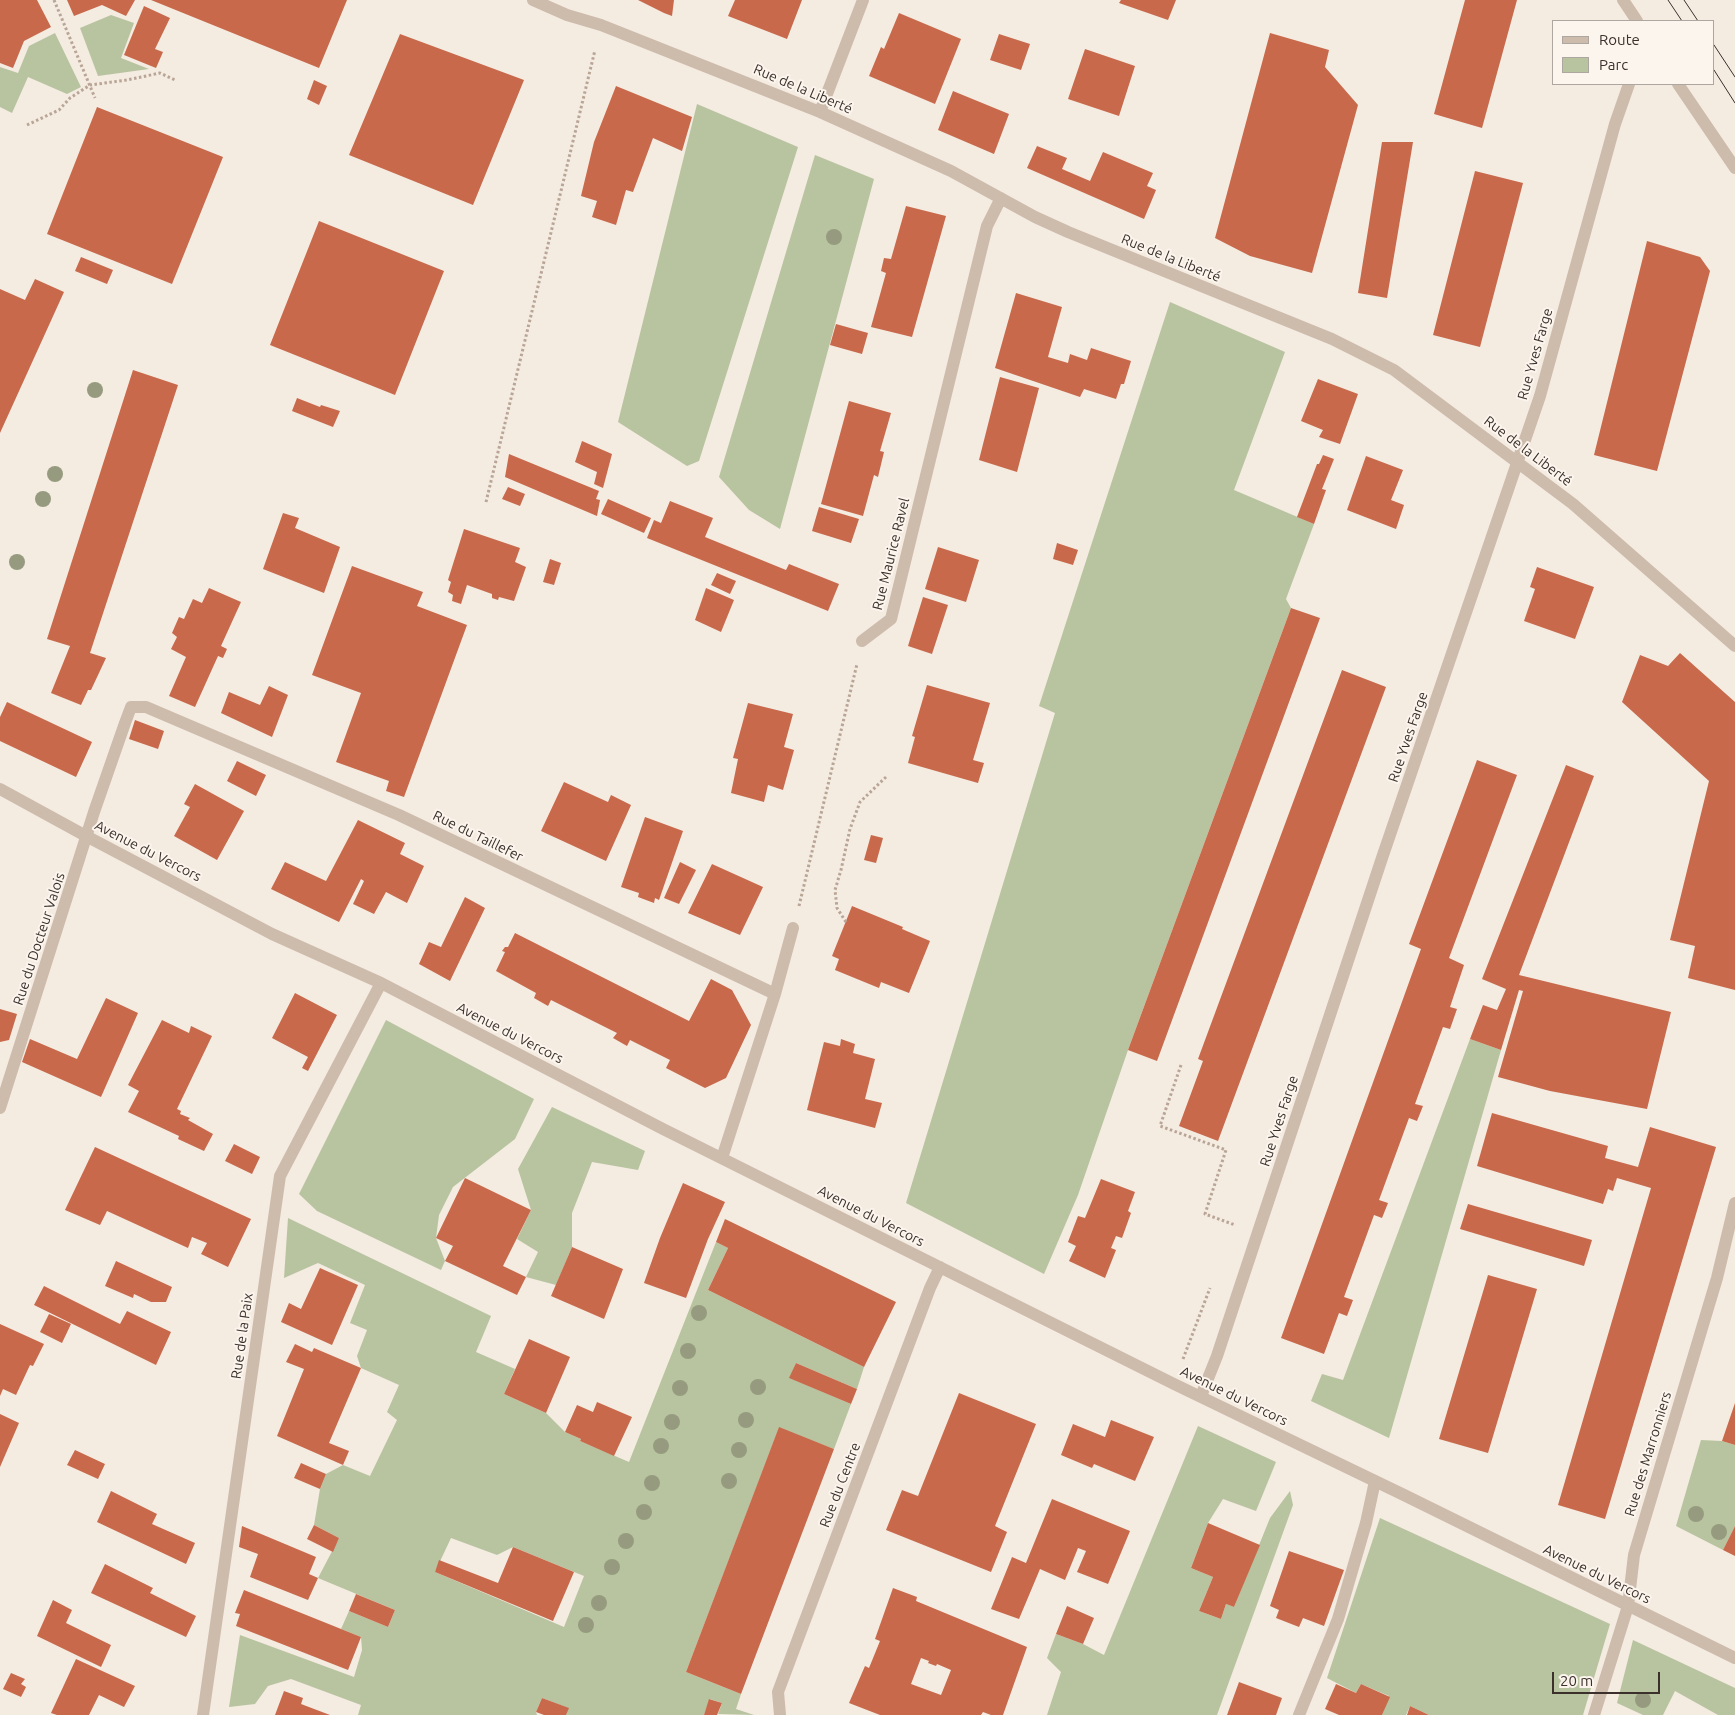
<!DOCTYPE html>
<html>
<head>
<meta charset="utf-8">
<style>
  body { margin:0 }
  #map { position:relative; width:1735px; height:1715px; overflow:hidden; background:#f4ebe1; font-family:Ubuntu,sans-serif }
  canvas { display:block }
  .legend { position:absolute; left:1552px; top:20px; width:162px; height:65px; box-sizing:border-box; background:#fbf5ee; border:1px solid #aea6a0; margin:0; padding:6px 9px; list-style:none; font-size:15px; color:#3b302b }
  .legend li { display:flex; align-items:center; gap:10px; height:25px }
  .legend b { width:25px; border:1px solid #aea6a0 }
  .scale { position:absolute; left:1552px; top:1672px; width:108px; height:22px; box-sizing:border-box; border:2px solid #3b302b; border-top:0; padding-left:6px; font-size:15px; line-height:18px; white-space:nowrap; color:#3b302b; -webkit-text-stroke:4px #fbf5ee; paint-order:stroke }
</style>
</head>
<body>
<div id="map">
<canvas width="1735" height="1715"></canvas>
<ul class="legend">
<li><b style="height:6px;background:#cdbbac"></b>Route</li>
<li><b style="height:14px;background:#b8c4a0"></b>Parc</li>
</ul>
<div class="scale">20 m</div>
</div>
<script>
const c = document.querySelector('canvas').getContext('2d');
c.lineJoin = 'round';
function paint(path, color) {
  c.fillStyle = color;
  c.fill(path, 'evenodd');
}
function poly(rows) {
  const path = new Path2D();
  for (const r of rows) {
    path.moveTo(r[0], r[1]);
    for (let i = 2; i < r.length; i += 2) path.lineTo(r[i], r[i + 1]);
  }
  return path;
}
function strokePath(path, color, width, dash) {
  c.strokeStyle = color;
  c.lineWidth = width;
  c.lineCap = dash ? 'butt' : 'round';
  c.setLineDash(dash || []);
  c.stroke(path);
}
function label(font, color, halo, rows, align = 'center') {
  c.font = font + ' Ubuntu,sans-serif';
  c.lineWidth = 4;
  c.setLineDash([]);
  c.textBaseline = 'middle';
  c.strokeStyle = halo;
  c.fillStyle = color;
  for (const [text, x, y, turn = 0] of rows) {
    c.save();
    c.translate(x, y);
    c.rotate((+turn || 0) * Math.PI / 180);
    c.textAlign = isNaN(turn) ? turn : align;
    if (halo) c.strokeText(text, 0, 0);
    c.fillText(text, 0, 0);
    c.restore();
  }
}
paint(poly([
  [111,15,134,23,121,58,149,69,98,76,80,28],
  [55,33,81,87,67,94,28,77,12,113,0,107,0,67,18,73,29,46],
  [697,104,798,147,699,461,687,466,618,422],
  [815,155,874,179,780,529,749,510,719,477],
  [1170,302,1285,352,1234,490,1314,524,1286,599,1291,608,1128,1050,1078,1195,1044,1274,906,1203,1055,713,1039,706],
  [386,1020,534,1099,515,1139,453,1187,439,1215,436,1238,445,1261,441,1270,317,1211,299,1194],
  [1470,1039,1501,1050,1389,1438,1311,1401,1322,1374,1343,1380],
  [552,1107,645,1151,638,1170,592,1162,572,1213,572,1247,556,1285,526,1277,538,1252,517,1239,531,1210,518,1169],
  [288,1218,491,1316,476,1352,515,1369,504,1394,546,1413,565,1432,581,1439,580,1441,629,1462,716,1242,728,1248,708,1290,864,1367,857,1389,796,1363,790,1378,851,1404,834,1449,779,1428,686,1672,741,1694,736,1709,754,1715,718,1714,722,1703,710,1699,704,1715,566,1715,568,1708,542,1698,536,1712,537,1715,358,1715,361,1705,291,1679,268,1686,255,1704,229,1707,240,1635,354,1677,362,1650,361,1637,341,1629,349,1611,388,1627,395,1610,318,1578,339,1538,314,1525,320,1489,326,1474,343,1465,370,1476,397,1420,387,1412,399,1385,361,1368,357,1356,367,1330,350,1323,365,1285,318,1263,284,1278],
  [451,1538,497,1555,513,1547,584,1576,564,1627,435,1572],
  [1198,1426,1276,1462,1256,1511,1223,1499,1208,1523,1191,1568,1213,1577,1199,1611,1221,1619,1226,1604,1234,1607,1270,1518,1290,1491,1293,1505,1217,1715,1047,1715,1061,1672,1047,1658,1056,1634,1083,1644,1104,1655],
  [1701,1440,1722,1441,1735,1445,1735,1526,1723,1550,1676,1526],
  [1380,1518,1610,1624,1583,1715,1429,1715,1410,1706,1406,1715,1382,1715,1389,1696,1361,1684,1356,1693,1327,1678],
  [1633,1640,1735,1688,1735,1715,1718,1715,1675,1691,1663,1715,1643,1715,1617,1703]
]), '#b8c4a0');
paint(poly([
  [0,0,37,0,51,27,24,41,13,68,0,63],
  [67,0,135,0,126,16,102,5,74,16],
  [151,0,347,0,319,68],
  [638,0,674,0,672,16,664,13],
  [735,0,802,0,787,39,728,16],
  [1121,0,1176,0,1168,20,1119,3],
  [1465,0,1517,0,1482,128,1434,114],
  [144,6,170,18,155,49,163,52,156,68,124,55],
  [899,13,961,39,935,104,869,76,881,47,884,49],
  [1270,33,1329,50,1325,67,1358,105,1312,273,1250,256,1215,238],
  [400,34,524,80,473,205,349,155],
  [999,34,1030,44,1021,70,990,60],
  [1085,49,1135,66,1119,116,1068,99],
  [314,80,327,86,319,105,307,99],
  [616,86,692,117,682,151,653,138,633,192,626,190,616,225,592,217,597,201,581,196,594,142],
  [953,91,1009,114,994,154,938,130],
  [97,107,223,157,172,284,47,234],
  [1382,142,1413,142,1387,298,1358,293],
  [1037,146,1067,158,1062,169,1090,181,1103,152,1153,173,1147,186,1156,190,1144,219,1027,168],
  [1475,171,1523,183,1480,347,1433,335],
  [906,206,946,216,912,337,871,327,886,273,881,271,884,258,891,259],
  [319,221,444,271,395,395,270,345],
  [1647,241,1700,257,1710,271,1657,471,1594,455],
  [81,257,113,270,107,284,75,271],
  [35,279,64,292,0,433,0,289,25,300],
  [1016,293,1062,307,1048,357,1068,363,1070,354,1087,360,1091,348,1131,361,1124,384,1121,384,1116,399,1084,389,1080,397,995,368],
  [836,324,868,333,862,354,830,345],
  [133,370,178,385,90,653,106,658,91,690,88,690,81,705,51,693,70,646,47,639],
  [1000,377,1039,388,1017,472,979,460],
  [1318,379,1358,394,1340,444,1319,437,1323,430,1301,421],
  [297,398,320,407,321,405,340,411,333,427,292,411],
  [849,401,891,413,880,451,884,452,878,477,874,475,863,516,821,504],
  [582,441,612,454,603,488,594,484,597,472,575,462],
  [509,454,599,491,596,499,600,500,597,516,505,477],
  [1323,455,1334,459,1322,489,1326,490,1314,524,1297,517,1317,464,1319,464],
  [1366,456,1403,470,1391,500,1404,505,1396,529,1347,510],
  [508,487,525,494,520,506,502,499],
  [608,499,651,518,644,533,601,514],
  [670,501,713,518,705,537,786,570,789,564,839,584,828,611,647,538,654,520,661,523],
  [819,507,859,519,851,543,812,531],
  [283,513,299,518,295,528,340,547,324,593,263,569],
  [464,529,520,548,515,562,526,567,514,601,499,597,498,600,492,598,492,594,467,585,461,604,452,601,453,595,448,592,451,582,448,580],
  [1057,543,1078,550,1073,565,1053,559],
  [938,547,979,560,966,602,925,589],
  [550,559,561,563,554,585,543,582],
  [352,566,423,592,417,606,467,625,404,797,386,791,389,781,336,762,361,693,312,675],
  [1537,567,1594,587,1575,639,1524,621,1535,589,1530,587],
  [717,573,736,581,730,594,711,585],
  [209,588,241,602,221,646,227,649,223,658,218,656,195,707,169,696,186,657,171,649,177,637,172,633,179,617,184,619,193,599,202,603],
  [706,588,734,600,721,632,695,620],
  [923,597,948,605,932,654,908,646],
  [1291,608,1320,618,1157,1061,1128,1050],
  [1680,653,1735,702,1735,990,1688,978,1695,946,1670,940,1709,781,1622,702,1640,655,1668,666],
  [1342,670,1386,687,1218,1141,1179,1126,1203,1061,1198,1059],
  [927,685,990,703,973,760,984,763,978,783,908,763,915,737,912,736],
  [269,686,288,695,272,737,221,713,229,692,260,705],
  [7,702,92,742,76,777,0,741,0,717],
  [748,703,793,714,784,747,794,750,783,790,768,785,764,802,731,793,738,759,733,758],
  [135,720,164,731,158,749,129,739],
  [1477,760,1517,775,1449,958,1464,965,1450,1007,1457,1009,1450,1029,1443,1027,1415,1104,1423,1106,1417,1121,1409,1118,1379,1200,1388,1203,1382,1218,1374,1215,1344,1297,1353,1300,1347,1316,1339,1313,1324,1354,1281,1338,1421,949,1409,944],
  [237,761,266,775,256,796,227,781],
  [1566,765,1594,776,1519,975,1671,1012,1647,1109,1550,1091,1498,1077,1523,991,1519,990,1501,1050,1470,1039,1483,1005,1497,1010,1506,989,1482,979],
  [564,782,608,802,611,795,631,805,606,861,541,831],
  [195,784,244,811,217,860,174,836,190,807,184,804],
  [645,817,683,831,659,900,655,898,654,903,638,897,639,893,621,887],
  [358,820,405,843,400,854,424,866,407,903,386,892,374,914,353,904,364,881,361,879,339,922,271,889,285,862,326,881],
  [871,835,883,838,876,863,864,860],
  [680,862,696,870,679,904,664,898],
  [712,864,763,887,740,935,688,913],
  [465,897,485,908,450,981,419,964,429,942,441,947],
  [852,906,903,927,902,929,930,941,909,993,881,982,879,988,835,970,839,959,832,956],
  [515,933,689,1021,711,979,732,990,751,1025,726,1078,705,1088,666,1068,670,1060,630,1040,627,1046,613,1038,617,1033,551,1000,548,1006,534,998,536,993,496,971,505,952,502,951,505,947,508,947],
  [295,993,337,1015,308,1071,302,1068,308,1057,272,1038],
  [106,998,138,1013,101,1097,22,1062,30,1039,77,1059],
  [0,1009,17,1014,9,1040,0,1042],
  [162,1020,189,1033,191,1026,212,1036,177,1109,181,1111,180,1114,190,1118,188,1120,213,1134,204,1151,178,1139,179,1136,128,1112,139,1091,128,1085],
  [841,1039,855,1044,853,1053,875,1059,865,1099,882,1103,875,1128,807,1110,824,1042,840,1046],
  [1492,1113,1608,1146,1605,1158,1638,1167,1650,1127,1716,1147,1605,1519,1558,1505,1651,1188,1617,1178,1613,1191,1608,1189,1603,1204,1477,1166],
  [234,1144,260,1157,252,1174,225,1161],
  [95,1147,251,1219,228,1267,201,1254,207,1243,192,1237,188,1248,107,1211,100,1225,65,1210],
  [465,1178,531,1210,503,1266,526,1277,517,1295,445,1261,453,1246,436,1238],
  [1101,1179,1135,1192,1128,1211,1131,1213,1122,1238,1116,1236,1111,1248,1116,1250,1105,1278,1069,1261,1076,1246,1068,1242,1078,1216,1085,1218],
  [683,1183,725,1202,708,1239,686,1298,644,1283,660,1238],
  [1468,1204,1592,1240,1584,1266,1460,1229],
  [725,1219,896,1302,864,1367,708,1290,728,1248,716,1242],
  [572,1247,623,1269,604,1319,551,1296],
  [116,1261,172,1287,166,1302,151,1302,134,1294,133,1298,105,1286],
  [320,1268,358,1285,332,1345,281,1322,289,1303,301,1309],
  [1488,1275,1537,1289,1488,1453,1439,1439],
  [44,1286,120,1324,127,1311,171,1332,156,1365,34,1305],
  [49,1314,71,1324,62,1343,40,1332],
  [0,1324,44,1344,33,1366,30,1365,16,1395,3,1389,0,1396],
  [529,1339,570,1357,546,1413,504,1394],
  [295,1344,312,1352,314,1348,361,1368,329,1443,349,1451,343,1465,277,1436,304,1369,286,1362],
  [796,1363,857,1389,851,1404,789,1378],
  [959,1393,1036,1424,995,1526,1007,1532,991,1572,886,1530,902,1490,918,1496],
  [597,1402,632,1417,614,1456,580,1441,581,1439,565,1432,577,1405,593,1412],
  [1735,1403,1735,1445,1722,1441],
  [0,1414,19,1423,0,1467],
  [1111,1420,1154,1437,1135,1481,1094,1464,1092,1468,1061,1455,1073,1424,1105,1437],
  [779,1427,834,1449,741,1694,686,1672],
  [75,1450,105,1464,98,1479,67,1465],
  [301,1463,326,1474,320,1489,294,1478],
  [111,1491,157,1514,152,1524,195,1543,186,1564,97,1522],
  [1052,1499,1130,1531,1108,1584,1077,1572,1086,1551,1078,1548,1065,1580,1040,1569,1019,1619,991,1609,1012,1557,1026,1563],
  [1208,1523,1260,1545,1234,1607,1226,1604,1221,1619,1199,1611,1213,1577,1191,1568],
  [314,1525,339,1538,333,1552,307,1539],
  [242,1526,316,1557,309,1574,318,1578,308,1600,250,1577,258,1554,239,1547],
  [1735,1526,1735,1556,1723,1550],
  [513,1547,574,1572,553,1621,435,1572,439,1560,498,1583],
  [1289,1551,1344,1570,1324,1626,1303,1618,1299,1627,1276,1618,1279,1610,1270,1606],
  [105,1564,153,1588,150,1593,196,1616,186,1637,91,1593],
  [893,1588,917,1597,916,1601,1027,1647,1003,1715,991,1715,983,1712,981,1715,880,1715,849,1703,865,1666,869,1668,880,1641,875,1639],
  [921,1658,929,1661,928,1663,936,1666,937,1664,951,1670,941,1695,911,1684],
  [244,1590,361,1637,348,1670,236,1626,240,1614,235,1613],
  [356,1594,395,1610,388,1627,349,1611],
  [53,1600,72,1610,66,1623,111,1645,101,1667,37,1636],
  [1067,1606,1094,1618,1083,1644,1056,1634],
  [76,1659,135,1686,124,1707,99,1695,89,1715,57,1715,51,1713],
  [11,1673,25,1679,21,1684,26,1687,21,1697,3,1689],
  [1239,1682,1282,1698,1276,1715,1227,1715],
  [1336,1684,1356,1693,1361,1684,1390,1697,1382,1715,1339,1715,1325,1709],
  [284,1691,303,1698,301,1704,330,1715,275,1715],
  [542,1698,569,1708,566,1715,544,1715,536,1712],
  [709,1699,722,1703,717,1715,704,1715],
  [1410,1706,1429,1715,1407,1715]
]), '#c8694b');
strokePath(poly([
  [54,0,95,98],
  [27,125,59,110,70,98,90,85,127,80,160,73,175,80],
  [486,502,595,50],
  [799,906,857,664],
  [846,922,837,908,835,890,841,870,850,829,860,802,886,777],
  [1181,1065,1160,1126,1226,1150,1205,1214,1235,1225],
  [1183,1359,1210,1288]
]), '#b9a596', 3, [2.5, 2.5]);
strokePath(poly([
  [533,0,567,15,601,25,820,112,951,171,1035,217,1068,232,1332,339,1394,370,1573,504,1735,646],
  [1623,0,1637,21],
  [1678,84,1735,168],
  [820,112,863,0],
  [862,641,891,619,987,226,1001,198],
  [0,789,86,836,272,934,381,983,663,1129,1174,1384,1404,1495,1735,1658],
  [775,994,793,928],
  [0,1108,94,812,125,723,131,707,146,707,399,815,775,994,722,1158],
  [1201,1396,1217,1356,1382,858,1540,396,1615,124,1629,84],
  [203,1715,280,1176,381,983],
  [780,1715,778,1692,930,1288,940,1267],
  [1299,1715,1338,1619,1366,1523,1375,1481],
  [1594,1715,1628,1606,1634,1555,1717,1278,1735,1203]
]), '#cdbbac', 12);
strokePath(poly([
  [1668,0,1682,21],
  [1684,0,1698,21],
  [1714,45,1735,77],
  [1714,70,1735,103]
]), '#3b302b', 1);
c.fillStyle = '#969b7f';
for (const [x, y] of [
  [834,237],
  [95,390],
  [55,474],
  [43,499],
  [17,562],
  [699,1313],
  [688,1351],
  [758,1387],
  [680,1388],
  [746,1420],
  [672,1422],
  [661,1446],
  [739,1450],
  [729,1481],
  [652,1483],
  [644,1512],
  [1696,1514],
  [1719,1532],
  [626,1541],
  [612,1567],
  [599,1603],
  [586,1625],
  [1643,1700]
]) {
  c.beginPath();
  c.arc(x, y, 8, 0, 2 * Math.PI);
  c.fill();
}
label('14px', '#3b302b', '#fbf5ee', [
  ["Rue de la Liberté",803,89,23],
  ["Rue de la Liberté",1171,258,22],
  ["Rue Yves Farge",1535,354,-74],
  ["Rue de la Liberté",1528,451,37],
  ["Rue Maurice Ravel",891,554,-76],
  ["Rue Yves Farge",1408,737,-71],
  ["Rue du Taillefer",478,836,26],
  ["Avenue du Vercors",148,851,27],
  ["Rue du Docteur Valois",39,939,-72],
  ["Avenue du Vercors",510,1033,27],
  ["Rue Yves Farge",1279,1121,-72],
  ["Avenue du Vercors",871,1216,27],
  ["Rue de la Paix",242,1336,-82],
  ["Avenue du Vercors",1234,1396,26],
  ["Rue des Marronniers",1648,1454,-73],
  ["Rue du Centre",840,1485,-69],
  ["Avenue du Vercors",1597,1574,26]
]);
</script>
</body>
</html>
